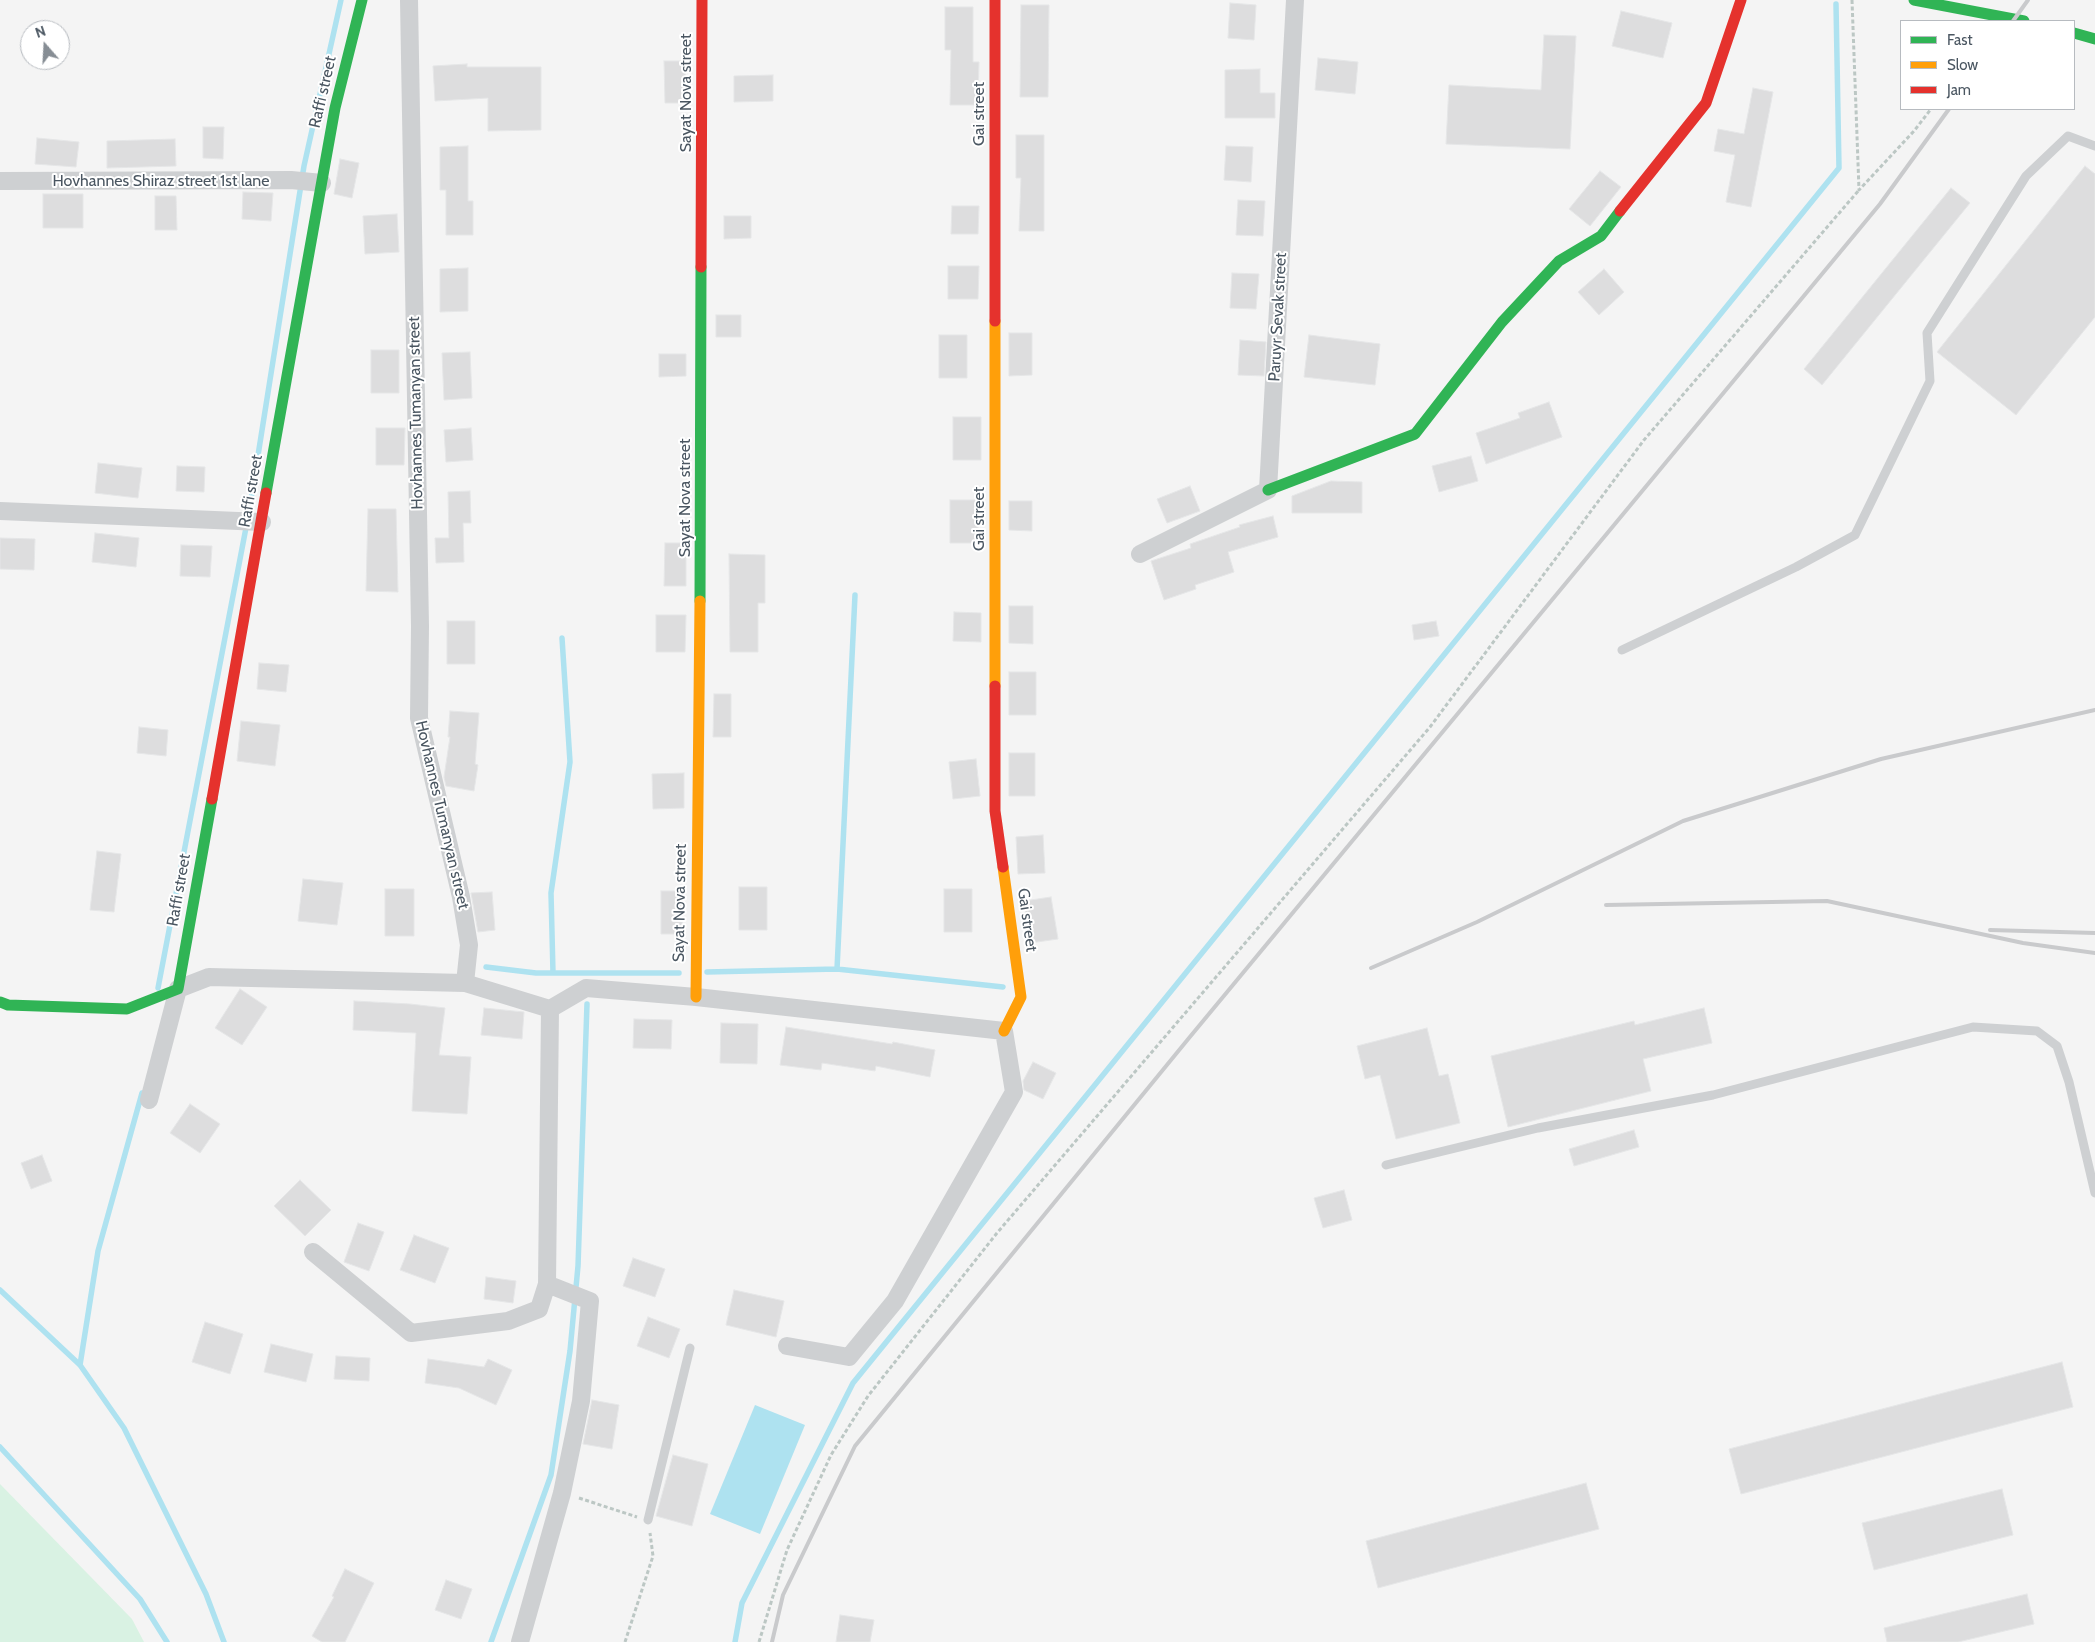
<!DOCTYPE html>
<html>
<head>
<meta charset="utf-8">
<style>
  body { margin:0 }
  #map { position:relative; width:2095px; height:1642px; overflow:hidden; background:#f4f4f4; font-family:Cabin,sans-serif }
  canvas { display:block }
  .legend { position:absolute; left:1900px; top:20px; width:175px; height:90px; box-sizing:border-box; background:#fff; border:1px solid #b7bbc0; margin:0; padding:6px 9px; list-style:none; font-size:15px; color:#4a5661 }
  .legend li { display:flex; align-items:center; gap:10px; height:25px }
  .legend b { width:25px; border:1px solid #b7bbc0 }
  .north { position:absolute; left:20px; top:20px; width:50px; height:50px; box-sizing:border-box; background:#fff; border:1px solid #b7bbc0; border-radius:50%; rotate:341deg; font-size:14px; font-weight:700; line-height:20px; text-align:center; color:#4a5661 }
  .north::after { content:''; display:block; margin:auto; width:18px; height:22px; background:#868d94; clip-path:polygon(50% 0,100% 100%,50% 72%,0 100%) }
</style>
</head>
<body>
<div id="map">
<canvas width="2095" height="1642"></canvas>
<ul class="legend">
<li><b style="height:6px;background:#30b455"></b>Fast</li>
<li><b style="height:6px;background:#ff9f0a"></b>Slow</li>
<li><b style="height:6px;background:#e5322d"></b>Jam</li>
</ul>
<div class="north">N</div>
</div>
<script>
const c = document.querySelector('canvas').getContext('2d');
c.lineJoin = 'round';
function paint(path, color) {
  c.fillStyle = color;
  c.fill(path, 'evenodd');
}
function poly(rows) {
  const path = new Path2D();
  for (const r of rows) {
    path.moveTo(r[0], r[1]);
    for (let i = 2; i < r.length; i += 2) path.lineTo(r[i], r[i + 1]);
  }
  return path;
}
function strokePath(path, color, width, dash) {
  c.strokeStyle = color;
  c.lineWidth = width;
  c.lineCap = dash ? 'butt' : 'round';
  c.setLineDash(dash || []);
  c.stroke(path);
}
function label(font, color, halo, rows, align = 'center') {
  c.font = font + ' Cabin,sans-serif';
  c.lineWidth = 4;
  c.setLineDash([]);
  c.textBaseline = 'middle';
  c.strokeStyle = halo;
  c.fillStyle = color;
  for (const [text, x, y, turn = 0] of rows) {
    c.save();
    c.translate(x, y);
    c.rotate((+turn || 0) * Math.PI / 180);
    c.textAlign = isNaN(turn) ? turn : align;
    if (halo) c.strokeText(text, 0, 0);
    c.fillText(text, 0, 0);
    c.restore();
  }
}
paint(poly([
  [0,1484,132,1619,144,1642,0,1642]
]), '#d9f2e3');
paint(poly([
  [755,1405,805,1425,760,1534,710,1514]
]), '#aee2f0');
strokePath(poly([
  [486,967,536,973,679,973],
  [837,969,855,595],
  [707,972,837,969,1003,987],
  [553,973,551,893,570,762,562,638],
  [158,988,249,512,304,166,341,0],
  [0,1290,80,1365,124,1428,206,1594,224,1642],
  [80,1365,98,1251,142,1093],
  [0,1447,140,1599,167,1642],
  [491,1642,551,1475,570,1351,578,1266,587,1004],
  [735,1642,742,1603,853,1383,1839,168,1836,4]
]), '#aee2f0', 5.5);
const building = poly([
  [1230,3,1256,5,1254,40,1228,38,1230,3],
  [1021,5,1049,5,1048,97,1020,97,1021,5],
  [945,7,973,7,973,62,979,62,978,105,950,105,951,50,945,50,945,7],
  [1621,11,1672,23,1663,58,1612,46,1621,11],
  [1544,35,1576,36,1570,149,1446,144,1449,85,1541,90,1544,35],
  [1318,58,1358,62,1355,94,1315,90,1318,58],
  [664,61,685,61,686,103,665,103,664,61],
  [467,64,467,67,541,67,541,130,488,131,488,98,435,101,433,66,467,64],
  [1260,69,1260,93,1275,93,1275,118,1225,118,1225,70,1260,69],
  [773,75,773,101,734,102,734,76,773,75],
  [1753,88,1773,92,1751,207,1726,202,1735,155,1714,151,1718,129,1744,134,1753,88],
  [203,127,224,127,223,159,203,158,203,127],
  [1016,135,1044,135,1044,231,1019,231,1021,178,1016,178,1016,135],
  [37,138,79,142,76,167,35,164,37,138],
  [175,139,176,166,107,168,107,141,175,139],
  [468,146,468,201,473,201,473,235,446,235,446,190,440,190,440,147,468,146],
  [1226,146,1253,147,1251,182,1224,180,1226,146],
  [340,159,359,163,352,198,334,194,340,159],
  [2085,166,2095,174,2095,317,2016,415,1937,352,2085,166],
  [1600,171,1621,187,1590,226,1569,209,1600,171],
  [1951,188,1970,203,1822,385,1804,369,1951,188],
  [243,192,273,193,271,221,242,219,243,192],
  [43,194,83,194,83,228,43,228,43,194],
  [155,196,176,196,177,230,155,230,155,196],
  [1238,200,1265,201,1263,236,1236,235,1238,200],
  [952,206,979,206,978,234,951,234,952,206],
  [397,214,399,252,365,254,363,216,397,214],
  [724,216,751,216,751,238,724,239,724,216],
  [948,266,979,266,978,299,948,299,948,266],
  [468,268,468,311,440,312,440,269,468,268],
  [1604,269,1624,292,1599,315,1578,292,1604,269],
  [1232,273,1259,274,1256,309,1230,308,1232,273],
  [716,315,741,315,741,337,716,337,716,315],
  [1009,333,1032,333,1032,375,1009,376,1009,333],
  [939,335,967,335,967,378,939,378,939,335],
  [1309,335,1380,344,1375,385,1304,377,1309,335],
  [1240,340,1266,342,1264,376,1238,375,1240,340],
  [371,350,399,350,399,393,371,393,371,350],
  [470,352,472,398,444,400,442,353,470,352],
  [659,354,686,354,686,376,659,377,659,354],
  [1549,402,1562,437,1486,464,1476,433,1520,418,1518,413,1549,402],
  [953,417,981,417,981,460,953,460,953,417],
  [376,428,405,428,404,465,376,465,376,428],
  [471,428,473,460,446,462,444,430,471,428],
  [1471,456,1478,481,1439,492,1432,466,1471,456],
  [98,463,142,468,138,498,95,493,98,463],
  [177,466,205,467,204,492,176,491,177,466],
  [1331,481,1362,482,1362,513,1292,513,1292,496,1331,481],
  [1190,486,1200,511,1167,523,1157,499,1190,486],
  [470,491,471,523,463,523,464,562,436,563,435,538,449,538,448,492,470,491],
  [950,500,978,500,978,543,950,543,950,500],
  [1009,501,1032,501,1032,531,1009,530,1009,501],
  [368,509,396,509,398,592,366,591,368,509],
  [1273,516,1278,537,1228,552,1234,572,1195,585,1196,589,1164,600,1151,561,1191,548,1190,544,1240,527,1239,525,1273,516],
  [95,533,139,538,136,567,92,562,95,533],
  [0,538,35,539,34,570,0,569,0,538],
  [665,543,686,543,686,586,664,586,665,543],
  [181,545,212,546,210,577,180,576,181,545],
  [729,554,765,555,765,603,758,603,758,652,730,652,729,554],
  [1009,606,1033,606,1033,644,1009,643,1009,606],
  [954,612,981,613,981,642,953,641,954,612],
  [656,615,686,615,685,652,656,652,656,615],
  [447,621,475,621,475,664,447,664,447,621],
  [1436,621,1439,636,1414,640,1412,625,1436,621],
  [259,663,289,665,286,692,257,689,259,663],
  [1009,672,1036,672,1036,715,1009,715,1009,672],
  [714,694,731,694,731,737,713,737,714,694],
  [450,711,479,713,475,764,478,765,474,791,446,786,444,777,450,737,448,737,450,711],
  [241,721,280,725,275,766,237,761,241,721],
  [139,727,168,730,166,756,137,753,139,727],
  [1009,753,1035,753,1035,796,1009,796,1009,753],
  [976,759,980,796,953,799,949,762,976,759],
  [684,773,684,808,653,809,652,774,684,773],
  [1043,835,1045,873,1018,874,1016,837,1043,835],
  [97,851,121,854,114,912,90,910,97,851],
  [303,879,343,883,337,925,298,921,303,879],
  [739,887,767,887,767,930,739,930,739,887],
  [385,889,414,889,414,936,385,936,385,889],
  [944,889,972,889,972,932,944,932,944,889],
  [661,891,683,891,682,934,661,934,661,891],
  [492,892,495,930,478,932,471,893,492,892],
  [1051,897,1058,939,1030,943,1024,901,1051,897],
  [240,989,267,1007,242,1045,215,1028,240,989],
  [354,1001,410,1004,445,1008,439,1055,471,1057,467,1114,412,1111,416,1033,353,1030,354,1001],
  [484,1008,524,1012,522,1039,481,1035,484,1008],
  [1704,1008,1712,1043,1643,1059,1651,1091,1508,1127,1491,1056,1634,1021,1635,1025,1704,1008],
  [634,1019,672,1020,671,1049,633,1048,634,1019],
  [721,1023,758,1024,757,1064,720,1063,721,1023],
  [786,1027,892,1044,893,1042,935,1050,930,1077,876,1066,875,1071,822,1063,821,1070,780,1065,786,1027],
  [1427,1028,1439,1076,1448,1074,1460,1123,1396,1139,1380,1075,1365,1079,1357,1046,1427,1028],
  [1033,1062,1056,1073,1043,1099,1024,1090,1023,1081,1033,1062],
  [190,1104,220,1124,200,1153,170,1133,190,1104],
  [1634,1130,1639,1147,1574,1166,1569,1149,1634,1130],
  [42,1155,52,1181,31,1189,21,1163,42,1155],
  [300,1180,331,1210,305,1236,274,1206,300,1180],
  [1344,1190,1352,1220,1323,1228,1314,1198,1344,1190],
  [358,1223,384,1232,369,1271,344,1262,358,1223],
  [414,1235,449,1248,435,1283,400,1270,414,1235],
  [633,1258,665,1269,655,1297,623,1286,633,1258],
  [486,1277,516,1281,513,1303,484,1299,486,1277],
  [734,1290,784,1301,776,1337,726,1325,734,1290],
  [648,1317,680,1329,669,1358,637,1346,648,1317],
  [205,1322,243,1334,230,1374,192,1362,205,1322],
  [271,1344,313,1354,306,1382,264,1372,271,1344],
  [336,1356,370,1358,369,1381,334,1379,336,1356],
  [428,1359,484,1367,488,1359,512,1370,496,1405,459,1388,425,1383,428,1359],
  [2062,1362,2073,1407,1741,1494,1729,1449,2062,1362],
  [592,1400,619,1405,612,1449,583,1444,592,1400],
  [673,1455,708,1464,692,1526,656,1516,673,1455],
  [1586,1483,1599,1529,1378,1588,1366,1541,1586,1483],
  [2002,1489,2013,1535,1874,1570,1862,1523,2002,1489],
  [345,1569,374,1583,345,1642,322,1642,312,1636,334,1597,332,1596,345,1569],
  [446,1580,472,1589,461,1619,435,1610,446,1580],
  [2027,1594,2034,1624,1958,1642,1887,1642,1884,1628,2027,1594],
  [840,1615,874,1620,870,1642,836,1642,840,1615]
]);
paint(building, '#ddddde');
strokePath(building, '#e5e6e7', 1);
strokePath(poly([
  [1852,0,1859,190,1914,131,1931,109],
  [579,1498,637,1517],
  [625,1642,653,1556,650,1533],
  [759,1642,787,1550,831,1455,868,1396,997,1233,1430,727,1644,440,1859,190]
]), '#bcc7c4', 3, [4, 2.5]);
strokePath(poly([
  [1622,650,1796,567,1855,535,1930,381,1927,333,2026,176,2068,136,2095,146],
  [1386,1165,1538,1128,1713,1095,1973,1027,2037,1031,2057,1046,2069,1082,2095,1193],
  [648,1520,690,1348]
]), '#ced0d2', 9);
strokePath(poly([
  [409,0,420,626,419,718,461,897,469,945,465,983,550,1009],
  [0,181,291,180,322,183],
  [0,511,262,522],
  [1140,554,1268,490,1295,0],
  [550,1009,586,988,696,997,1004,1031,1014,1092,895,1301,849,1357,787,1346],
  [149,1100,178,989,209,977,465,983],
  [313,1252,411,1333,508,1321,539,1309,547,1284,550,1009],
  [520,1642,562,1493,581,1401,590,1301,547,1284]
]), '#ced0d2', 18);
strokePath(poly([
  [1914,0,2024,21],
  [2074,33,2095,39],
  [1268,490,1415,434,1502,322,1559,261,1601,236,1620,211],
  [266,493,335,108,362,0],
  [700,601,701,267],
  [0,1002,8,1005,127,1009,178,989,212,799]
]), '#30b455', 11);
strokePath(poly([
  [995,321,995,686],
  [1003,867,1021,997,1004,1031],
  [696,997,700,601]
]), '#ff9f0a', 11);
strokePath(poly([
  [995,0,995,321],
  [1620,211,1706,103,1741,0],
  [701,267,702,0],
  [995,686,995,811,1003,867],
  [212,799,266,493]
]), '#e5322d', 11);
strokePath(poly([
  [2013,21,2028,0],
  [1606,905,1827,901,2023,943,2095,953],
  [1990,930,2095,933],
  [1371,968,1477,922,1683,821,1881,759,2095,710],
  [772,1642,783,1595,855,1446,1189,1038,1880,204,1949,109]
]), '#c9cacc', 4);
label('16px', '#4a5661', '#fff', [
  ["Raffi street",323,92,-77],
  ["Sayat Nova street",686,93,-90],
  ["Gai street",979,114,-90],
  ["Hovhannes Shiraz street 1st lane",161,181],
  ["Paruyr Sevak street",1278,317,-87],
  ["Hovhannes Tumanyan street",416,413,-91],
  ["Raffi street",251,491,-80],
  ["Sayat Nova street",685,498,-90],
  ["Gai street",979,519,-90],
  ["Hovhannes Tumanyan street",442,815,77],
  ["Raffi street",179,890,-80],
  ["Sayat Nova street",680,903,-89],
  ["Gai street",1027,920,82]
]);
</script>
</body>
</html>
